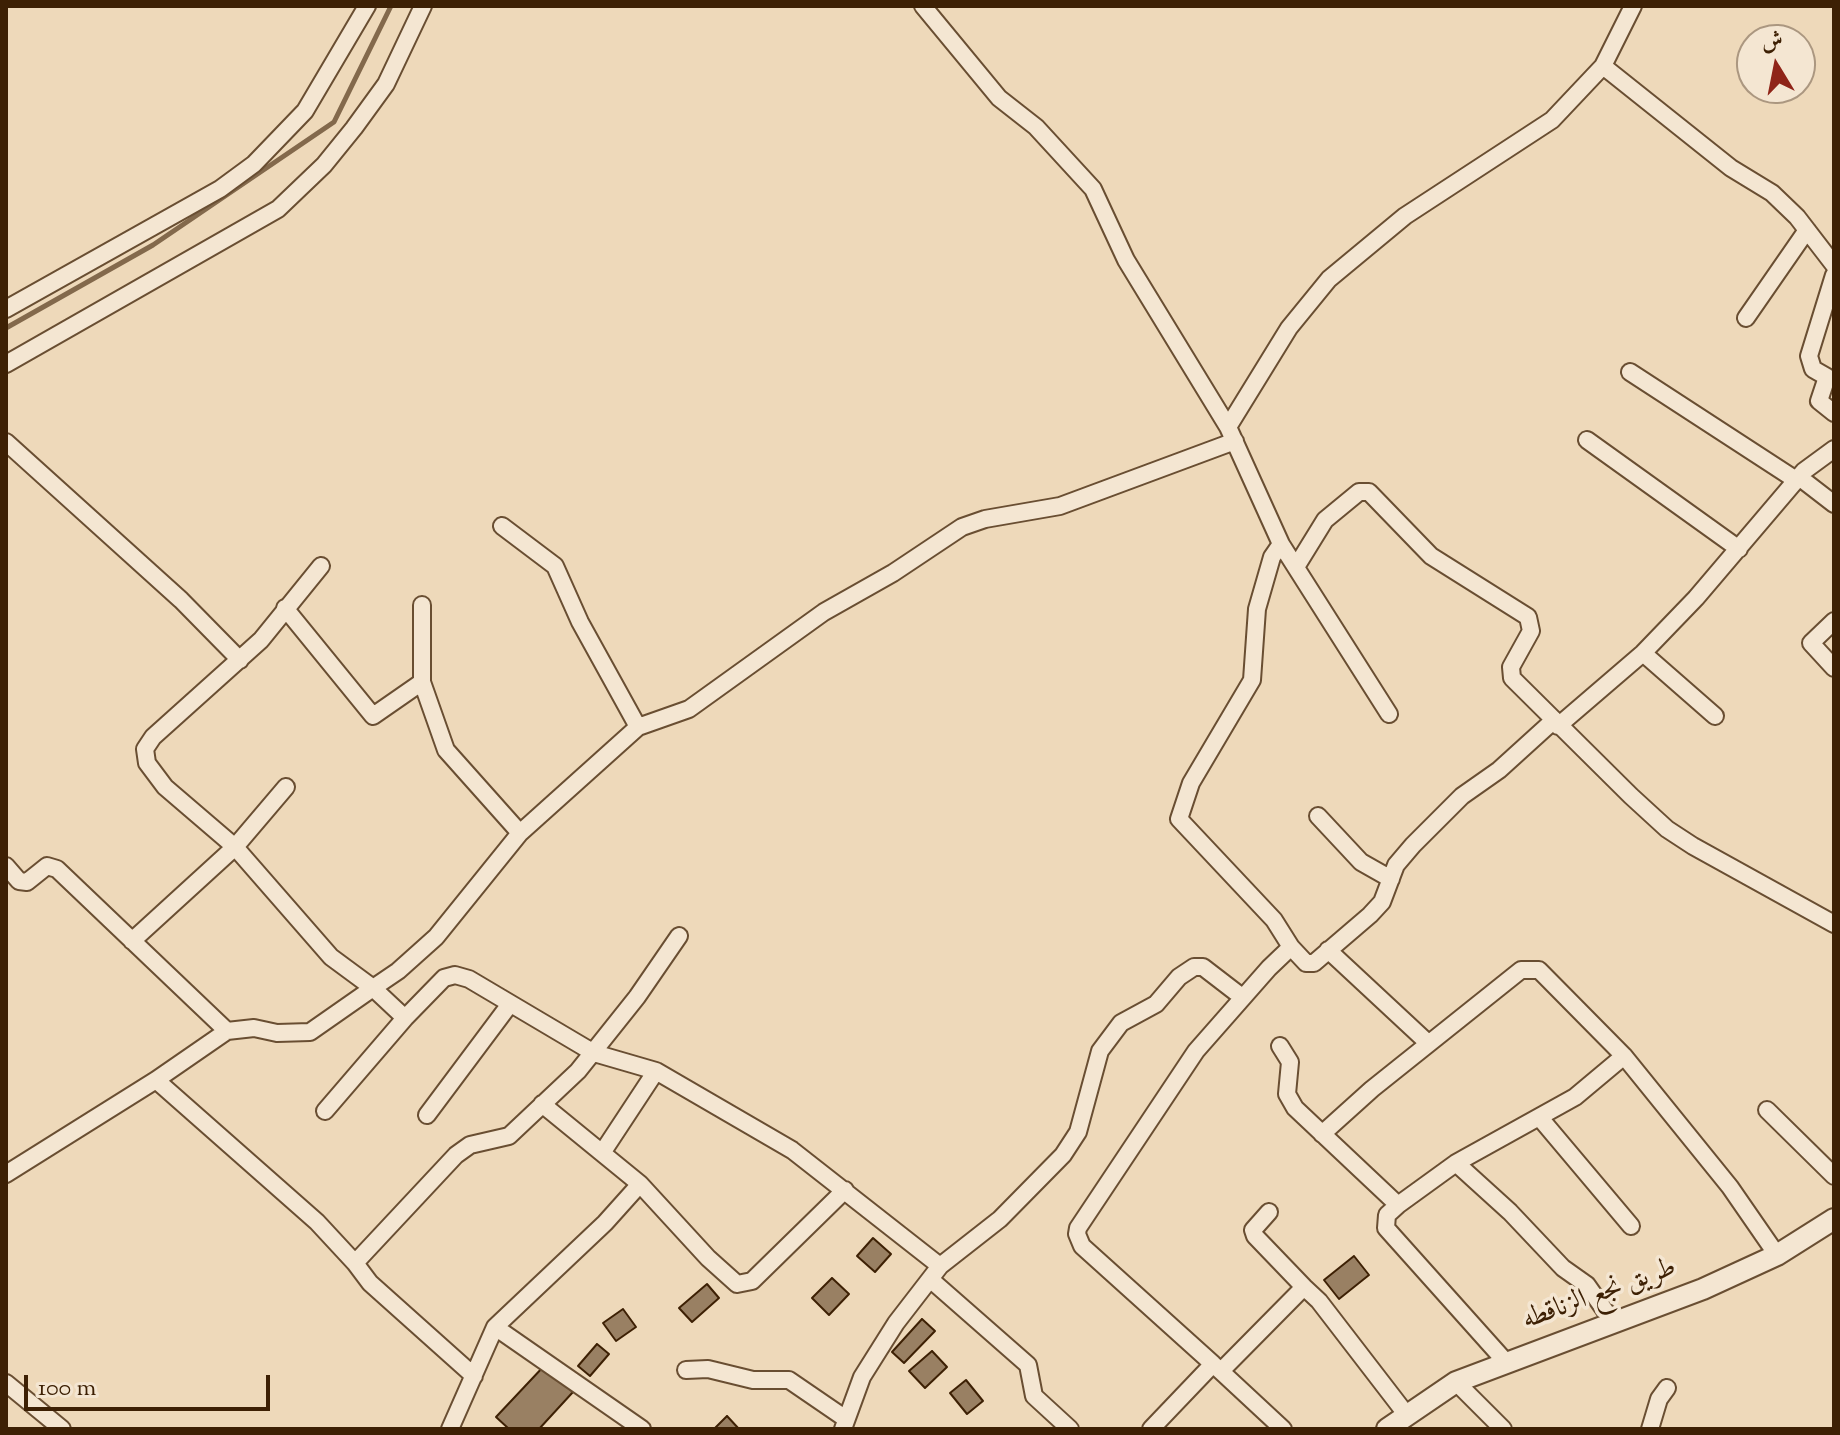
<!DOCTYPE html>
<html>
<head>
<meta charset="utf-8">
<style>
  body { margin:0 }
  #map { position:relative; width:1840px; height:1435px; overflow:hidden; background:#eed9ba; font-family:"Sorts Mill Goudy",Amiri,serif }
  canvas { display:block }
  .frame { position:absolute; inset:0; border:8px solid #3d2004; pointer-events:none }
  .north { position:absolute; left:1736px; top:24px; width:80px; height:80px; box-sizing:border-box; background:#f4e6d2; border:2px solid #ab9780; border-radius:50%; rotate:350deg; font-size:22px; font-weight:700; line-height:32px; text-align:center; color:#3d2004 }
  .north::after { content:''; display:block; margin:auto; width:28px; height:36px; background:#8f2418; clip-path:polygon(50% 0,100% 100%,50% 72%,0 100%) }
  .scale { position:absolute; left:24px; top:1375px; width:246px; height:36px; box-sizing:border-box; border:4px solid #3d2004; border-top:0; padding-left:10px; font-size:24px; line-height:28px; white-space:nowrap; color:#3d2004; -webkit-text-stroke:6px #f4e6d2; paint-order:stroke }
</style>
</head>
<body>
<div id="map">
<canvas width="1840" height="1435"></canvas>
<div class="frame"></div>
<div class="north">ش</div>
<div class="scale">100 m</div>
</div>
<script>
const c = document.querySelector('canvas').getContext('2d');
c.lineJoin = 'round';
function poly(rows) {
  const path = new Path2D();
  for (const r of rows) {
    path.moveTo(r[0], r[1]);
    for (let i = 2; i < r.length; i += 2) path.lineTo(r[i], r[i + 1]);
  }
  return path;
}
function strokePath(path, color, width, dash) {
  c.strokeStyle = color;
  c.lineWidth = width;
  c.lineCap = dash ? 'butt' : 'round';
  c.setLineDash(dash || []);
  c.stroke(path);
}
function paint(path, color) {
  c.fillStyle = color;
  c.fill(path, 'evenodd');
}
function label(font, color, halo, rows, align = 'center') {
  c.font = font + ' "Sorts Mill Goudy",Amiri,serif';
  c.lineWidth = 7;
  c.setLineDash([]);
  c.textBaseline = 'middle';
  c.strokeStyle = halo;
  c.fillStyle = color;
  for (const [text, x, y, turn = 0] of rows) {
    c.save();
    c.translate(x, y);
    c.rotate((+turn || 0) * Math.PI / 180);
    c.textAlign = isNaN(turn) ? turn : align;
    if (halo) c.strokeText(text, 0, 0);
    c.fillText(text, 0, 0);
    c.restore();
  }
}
strokePath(poly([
  [6,328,153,245,334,122,391,6]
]), '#83694c', 5);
const building = poly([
  [873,1238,891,1254,875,1272,857,1256,873,1238],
  [1354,1256,1369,1275,1339,1299,1324,1280,1354,1256],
  [832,1278,849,1294,829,1315,812,1298,832,1278],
  [707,1284,719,1298,692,1322,679,1308,707,1284],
  [623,1309,636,1327,616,1341,603,1323,623,1309],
  [922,1319,935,1331,904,1363,892,1352,922,1319],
  [597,1344,609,1354,590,1376,578,1366,597,1344],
  [932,1351,947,1367,925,1388,909,1371,932,1351],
  [544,1366,573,1392,539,1429,509,1429,496,1417,544,1366],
  [966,1380,983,1401,967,1414,950,1393,966,1380],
  [727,1416,739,1429,714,1429,727,1416]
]);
paint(building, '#998063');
strokePath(building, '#3d2004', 2);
const minor = poly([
  [923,6,999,98,1036,127,1093,189,1126,260,1228,427,1281,544,1389,714],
  [1603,66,1731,168,1772,193,1797,217,1834,265],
  [1834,275,1809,356,1813,369,1827,377,1819,401,1834,413],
  [6,309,220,189,254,164,305,111,367,6],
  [1746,318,1807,230],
  [6,364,278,209,324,165,354,128,386,84,423,6],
  [1630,372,1796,480],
  [1228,427,1289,328,1329,279,1405,216,1552,120,1603,66,1633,6],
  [1587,440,1739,549],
  [6,442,181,600,240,660],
  [1799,477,1834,504],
  [502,526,555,566,580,622,638,727],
  [1281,544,1272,557,1257,609,1252,680,1191,783,1179,819,1274,920,1291,947],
  [1296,567,1325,520,1359,492,1369,492,1431,556,1528,617,1531,631,1511,667,1512,678,1631,796,1667,829,1693,846,1834,924],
  [422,605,422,682],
  [285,608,373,716,422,682,446,750,520,833],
  [1834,621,1811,643,1834,668],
  [1643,653,1715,716],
  [1558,726,1643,653,1696,598,1804,471,1834,449],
  [286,787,235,847,165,787,147,763,145,749,153,737,261,640,321,566],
  [1318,816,1361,862,1391,879],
  [6,866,19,881,27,882,47,866,57,869,227,1031],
  [132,941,235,847,331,957,373,988,398,971,436,937,520,833,638,727,689,709,824,612,893,573,962,527,985,519,1060,506,1235,441],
  [1328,950,1428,1043],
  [405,1018,444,978,455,975,469,979,594,1053,656,1071,792,1150,940,1266,896,1323,862,1377,843,1429],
  [1280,1046,1290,1062,1287,1094,1295,1108,1398,1205,1387,1215,1386,1228,1505,1361],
  [156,1080,317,1222,355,1263],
  [542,1104,640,1184,708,1258,737,1284,752,1281,845,1190],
  [1767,1110,1834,1176],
  [427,1115,510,1004],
  [1540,1118,1631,1226],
  [1322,1134,1372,1089,1521,970,1539,970,1624,1056],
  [602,1153,656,1071],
  [1456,1163,1510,1212,1563,1268,1587,1285,1613,1322],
  [6,1174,156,1080,227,1031,254,1028,277,1033,310,1032,373,988,405,1018,325,1111],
  [1398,1205,1456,1163,1575,1097,1624,1056,1730,1187,1777,1255],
  [1269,1212,1253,1230,1255,1236,1304,1287],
  [940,1266,1000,1219,1063,1155,1078,1132,1100,1051,1121,1023,1156,1004,1179,977,1194,967,1203,967,1242,997],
  [930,1279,1028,1365,1034,1396,1070,1429],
  [495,1327,642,1429],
  [1213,1364,1082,1246,1077,1234,1078,1228,1196,1051,1269,968,1291,947,1306,963,1314,963,1370,915,1382,902,1396,865,1413,845,1462,796,1499,770,1553,721],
  [686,1370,708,1369,753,1380,789,1380,846,1419],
  [1221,1371,1304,1287,1319,1301,1406,1414],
  [474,1376,370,1283,355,1263,456,1155,470,1145,509,1136,578,1071,637,997,679,936],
  [1456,1382,1503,1429],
  [6,1383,62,1429],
  [450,1429,495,1327,605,1223,640,1184],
  [1151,1429,1213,1364,1283,1429],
  [1650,1429,1659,1399,1667,1388]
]);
const tertiary = poly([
  [1387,1429,1456,1382,1703,1289,1777,1255,1834,1219]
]);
strokePath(minor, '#694e32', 20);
strokePath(tertiary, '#694e32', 24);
strokePath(minor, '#f4e6d2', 16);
strokePath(tertiary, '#f4e6d2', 20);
label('28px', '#3d2004', '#f4e6d2', [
  ["طريق نجع الزناقطه",1600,1296,-20]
]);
</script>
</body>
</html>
